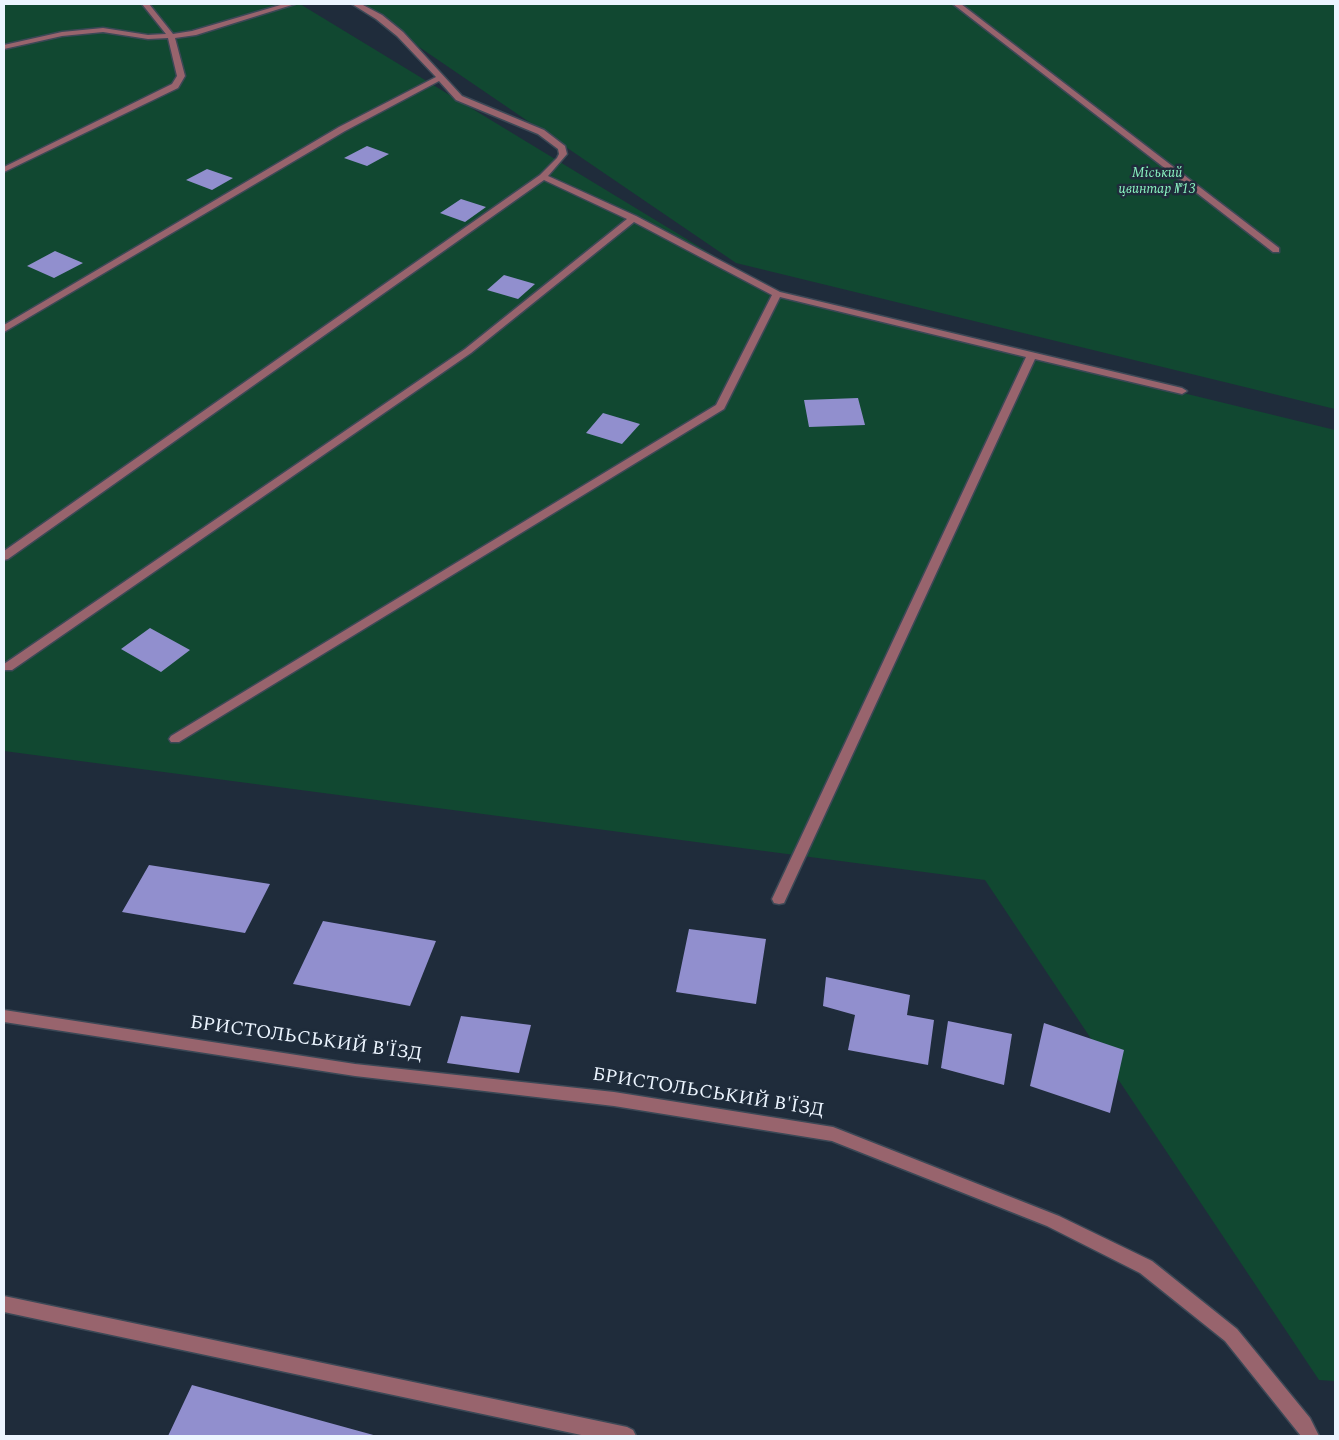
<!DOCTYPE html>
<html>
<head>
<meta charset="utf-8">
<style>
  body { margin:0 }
  #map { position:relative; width:1339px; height:1440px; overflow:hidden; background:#1f2c3b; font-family:Spectral,serif }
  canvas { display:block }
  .frame { position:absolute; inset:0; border:5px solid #ecf5ff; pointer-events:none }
</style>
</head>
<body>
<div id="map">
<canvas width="1339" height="1440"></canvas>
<div class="frame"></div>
</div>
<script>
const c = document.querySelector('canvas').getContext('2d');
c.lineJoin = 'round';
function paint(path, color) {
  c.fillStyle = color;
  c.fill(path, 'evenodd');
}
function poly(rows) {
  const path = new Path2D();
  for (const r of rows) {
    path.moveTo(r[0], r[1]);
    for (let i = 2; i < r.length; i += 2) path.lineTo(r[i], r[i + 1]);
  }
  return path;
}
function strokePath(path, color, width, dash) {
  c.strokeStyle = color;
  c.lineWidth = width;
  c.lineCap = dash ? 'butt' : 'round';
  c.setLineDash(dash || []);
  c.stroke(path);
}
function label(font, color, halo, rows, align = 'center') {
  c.font = font + ' Spectral,serif';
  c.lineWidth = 5;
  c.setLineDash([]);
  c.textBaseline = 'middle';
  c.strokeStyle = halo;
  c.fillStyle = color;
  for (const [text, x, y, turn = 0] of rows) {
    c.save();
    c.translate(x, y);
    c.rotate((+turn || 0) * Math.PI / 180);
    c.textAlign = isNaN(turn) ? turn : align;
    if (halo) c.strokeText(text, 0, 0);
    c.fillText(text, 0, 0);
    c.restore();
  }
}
paint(poly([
  [4,4,300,4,777,294,1335,430,1335,1381,1319,1380,985,880,4,751],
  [356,4,1335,4,1335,409,736,263]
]), '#114831');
paint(poly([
  [367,146,389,154,367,166,344,158],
  [207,169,233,178,212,190,186,180],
  [461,199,486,207,465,222,440,213],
  [55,251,83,263,54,278,27,266],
  [504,275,535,284,518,299,487,290],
  [858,398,865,425,809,427,804,400],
  [603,413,640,424,622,444,586,433],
  [150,628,190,650,161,672,121,649],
  [149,865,270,884,245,933,122,912],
  [323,921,436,941,410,1006,293,984],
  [689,929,766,939,756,1004,676,992],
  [826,977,910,995,907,1015,934,1020,928,1065,848,1050,855,1015,823,1006],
  [461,1016,531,1025,519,1073,447,1063],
  [948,1021,1012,1034,1004,1085,941,1068],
  [1044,1023,1124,1050,1110,1113,1030,1086],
  [192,1385,377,1436,168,1436]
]), '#918fce');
const lane = poly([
  [953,4,961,4,1279,248,1279,252,1273,252,953,4]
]);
const street = poly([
  [142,4,149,4,173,34,192,31,284,4,295,4,196,35,175,38,185,76,178,88,4,172,4,167,172,84,177,76,168,38,148,39,103,32,62,36,4,49,4,45,62,32,103,28,148,35,166,34,142,4],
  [352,4,361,4,382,15,403,32,462,96,544,130,565,146,567,154,548,176,636,216,780,292,1182,388,1187,391,1182,394,1035,359,784,903,779,904,774,903,772,899,1026,357,780,297,724,409,179,742,171,742,169,739,171,736,716,405,772,295,634,222,471,353,12,670,4,670,4,664,465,349,627,219,544,180,8,559,4,560,4,551,540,175,557,158,559,154,558,149,538,134,456,100,439,81,345,131,4,332,4,325,339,127,436,77,397,36,376,19,352,4],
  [4,1010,355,1064,614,1092,833,1127,1059,1216,1152,1261,1237,1329,1310,1418,1319,1436,1301,1436,1225,1341,1140,1273,1047,1226,832,1141,614,1106,355,1076,4,1022,4,1010],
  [4,1296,627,1427,633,1430,636,1436,586,1436,4,1312,4,1296]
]);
strokePath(lane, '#3c4856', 3);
strokePath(street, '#3c4856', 3);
paint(lane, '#98646d');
paint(street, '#98646d');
label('italic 14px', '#8af3c1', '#1f2c3b', [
  ["Міський",1157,174],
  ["цвинтар №13",1157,190]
]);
label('19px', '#ecf5ff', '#1f2c3b', [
  ["БРИСТОЛЬСЬКИЙ В'ЇЗД",306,1040,8],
  ["БРИСТОЛЬСЬКИЙ В'ЇЗД",708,1094,9]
]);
</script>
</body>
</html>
